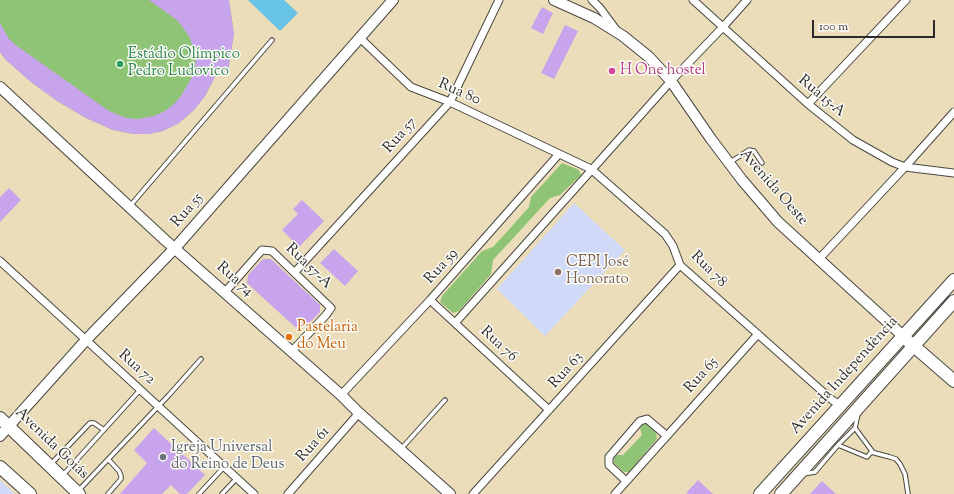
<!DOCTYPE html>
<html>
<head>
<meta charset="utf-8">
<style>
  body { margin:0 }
  #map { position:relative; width:954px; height:494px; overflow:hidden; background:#ebddba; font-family:"Sorts Mill Goudy",serif }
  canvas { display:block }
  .scale { position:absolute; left:812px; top:20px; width:123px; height:18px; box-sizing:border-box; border:2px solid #2b2b2b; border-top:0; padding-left:5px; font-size:12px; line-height:14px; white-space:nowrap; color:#2b2b2b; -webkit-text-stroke:3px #fdfcf7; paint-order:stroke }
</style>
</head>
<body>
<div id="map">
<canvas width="954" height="494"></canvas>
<div class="scale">100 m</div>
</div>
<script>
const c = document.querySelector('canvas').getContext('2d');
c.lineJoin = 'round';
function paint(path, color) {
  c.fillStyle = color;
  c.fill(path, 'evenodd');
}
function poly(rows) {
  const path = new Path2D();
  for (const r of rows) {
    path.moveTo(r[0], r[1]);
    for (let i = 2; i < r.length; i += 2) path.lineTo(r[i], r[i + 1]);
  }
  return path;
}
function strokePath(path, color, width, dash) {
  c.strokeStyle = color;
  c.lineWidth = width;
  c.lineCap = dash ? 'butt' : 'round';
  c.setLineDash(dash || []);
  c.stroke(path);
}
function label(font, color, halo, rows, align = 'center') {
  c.font = font + ' "Sorts Mill Goudy",serif';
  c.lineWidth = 3;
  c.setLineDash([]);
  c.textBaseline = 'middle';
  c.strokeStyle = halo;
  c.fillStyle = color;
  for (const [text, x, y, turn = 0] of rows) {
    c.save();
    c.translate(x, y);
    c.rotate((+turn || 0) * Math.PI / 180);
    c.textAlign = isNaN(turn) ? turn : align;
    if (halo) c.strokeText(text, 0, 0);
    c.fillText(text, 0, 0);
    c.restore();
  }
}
paint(poly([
  [574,203,625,250,545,336,497,289],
  [0,480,15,494,0,494]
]), '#d1d9f9');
paint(poly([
  [0,0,229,0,234,34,228,71,219,69,205,96,194,110,179,123,163,131,149,134,133,134,113,130,86,118,57,101,31,82,6,60,0,52],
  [562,163,579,170,581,175,560,195,550,198,493,260,491,274,459,311,453,313,440,302,442,296,482,251,493,247,504,235,529,207,531,197],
  [643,424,647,424,656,432,657,439,629,472,624,472,614,463,614,458,617,455,623,455,642,435,640,428]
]), '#8fc375');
paint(poly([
  [248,0,284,0,298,13,280,31]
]), '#68c4e6');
paint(poly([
  [149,0,229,0,234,34,228,71,219,69,205,96,194,110,179,123,163,131,149,134,133,134,113,130,86,118,57,101,31,82,6,60,0,52,0,23,9,39,17,46,109,111,126,118,138,119,154,116,165,111,174,104,181,96,192,77,195,69,196,58,190,38,184,29,177,20],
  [542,7,553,13,543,34,531,28],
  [565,25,578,31,554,79,541,73],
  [9,188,21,200,0,222,0,197],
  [302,200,324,221,299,247,282,230,298,214,293,209],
  [334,249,358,271,345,286,320,263],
  [263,259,271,259,320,305,320,312,305,327,295,327,247,283,248,275],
  [154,428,205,475,187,494,180,494,171,485,162,494,120,494,147,463,134,450],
  [698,480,713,494,688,494,686,493],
  [822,481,836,494,810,494]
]), '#c7a4eb');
const lane = poly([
  [729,163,749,150,754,151,762,163],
  [130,206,272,40],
  [838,445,867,457,872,451,855,428],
  [401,449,445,400],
  [871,452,890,457,896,459,900,464,905,474,908,494],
  [108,459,119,471,121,476,121,479,108,494],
  [51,464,90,423,94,423,104,430],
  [803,474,815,472,838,445,855,428,858,414],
  [63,475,140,390],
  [78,491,169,395,201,359],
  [199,494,224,467],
  [222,494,237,478]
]);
const street = poly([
  [592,0,600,8,617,31],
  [693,0,808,104,853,140,892,162,905,167,954,173],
  [360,38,411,87,450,102,591,169,665,234,673,246,680,265,832,400,840,405],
  [808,104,906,0],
  [819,259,905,167,954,112],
  [0,261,254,494],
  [295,272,450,102,499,0],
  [225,292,262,250,272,251,331,308,326,315,292,351],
  [430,300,549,410],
  [455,323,671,81,723,27,747,0],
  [341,395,430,300,559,154],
  [626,481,609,465,609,457,640,421,647,419,667,436],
  [288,494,359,413],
  [473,494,680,265],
  [615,494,758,334]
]);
const secondary = poly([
  [554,0,594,18,623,36,649,57,671,81,711,139,742,180,778,222,903,336],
  [0,87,165,240,341,395,359,413,450,494],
  [0,436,86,340,175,248,393,0]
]);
const primary = poly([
  [908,341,954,381],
  [0,418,79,494],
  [0,467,30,494],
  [760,494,954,280],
  [781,494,954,301]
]);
strokePath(lane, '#484640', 5.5);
strokePath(street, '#484640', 9);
strokePath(secondary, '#484640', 12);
strokePath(primary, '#484640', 14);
strokePath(lane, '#fff', 3.5);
strokePath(street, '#fff', 7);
strokePath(secondary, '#fff', 10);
strokePath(primary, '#fff', 12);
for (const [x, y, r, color] of [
  [120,64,4,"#2e9e5b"],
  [612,71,4,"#d1479c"],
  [558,272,4,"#8d6e63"],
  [289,337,4,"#e8710a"],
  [163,457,4,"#6b7280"]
]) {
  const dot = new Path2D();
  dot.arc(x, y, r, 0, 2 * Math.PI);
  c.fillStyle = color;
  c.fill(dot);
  strokePath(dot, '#fdfcf7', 1.5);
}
label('15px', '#27864d', '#fdfcf7', [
  ["Estádio Olímpico",128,55],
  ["Pedro Ludovico",128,72]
], 'left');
label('15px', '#b23c85', '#fdfcf7', [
  ["H One hostel",620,71]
], 'left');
label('15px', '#2b2b2b', '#fdfcf7', [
  ["Rua 80",459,93,24],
  ["Rua 15-A",821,97,40],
  ["Rua 57",401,136,-48],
  ["Avenida Oeste",773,188,49],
  ["Rua 55",188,211,-49],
  ["Rua 57-A",308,267,44],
  ["Rua 59",442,267,-48],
  ["Rua 78",708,270,45],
  ["Rua 74",234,280,42],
  ["Rua 76",498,345,43],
  ["Rua 72",136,368,42],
  ["Rua 63",567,371,-48],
  ["Rua 65",702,376,-48],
  ["Avenida Independência",845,376,-48],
  ["Avenida Goiás",51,444,44],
  ["Rua 61",314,445,-48]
]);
label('15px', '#785e54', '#fdfcf7', [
  ["CEPI José",566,263],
  ["Honorato",566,280]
], 'left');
label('15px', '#c56008', '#fdfcf7', [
  ["Pastelaria",297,328],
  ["do Meu",297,345]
], 'left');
label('15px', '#5b616d', '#fdfcf7', [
  ["Igreja Universal",171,448],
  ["do Reino de Deus",171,465]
], 'left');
</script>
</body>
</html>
